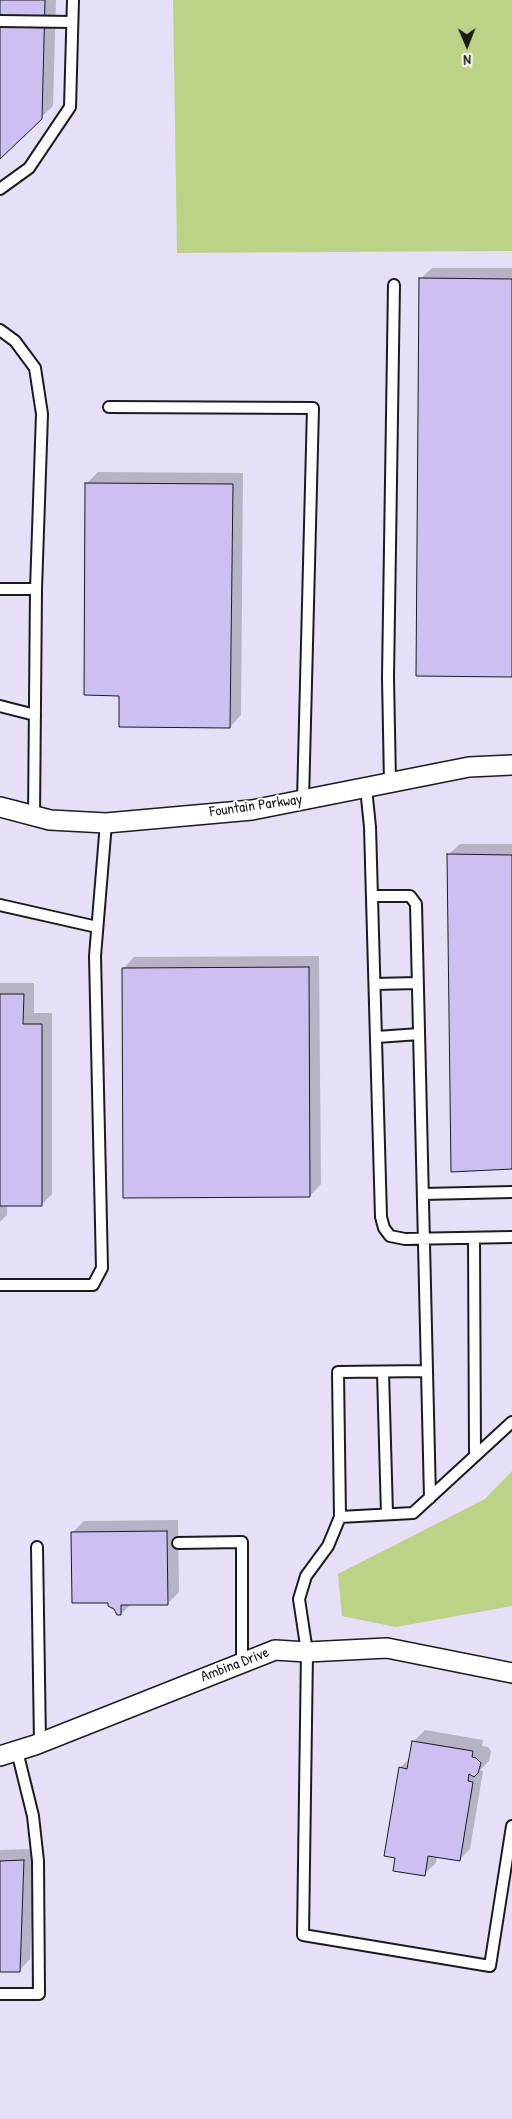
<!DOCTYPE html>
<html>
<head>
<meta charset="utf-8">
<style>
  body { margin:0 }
  #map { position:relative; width:512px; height:2119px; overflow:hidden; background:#f0ecfb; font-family:"Patrick Hand",sans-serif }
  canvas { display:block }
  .north { position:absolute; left:442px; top:20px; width:50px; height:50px; -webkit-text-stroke:4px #fff; paint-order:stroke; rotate:179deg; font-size:14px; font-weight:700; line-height:20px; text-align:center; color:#1c1c1c }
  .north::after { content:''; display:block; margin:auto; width:18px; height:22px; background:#1c1c1c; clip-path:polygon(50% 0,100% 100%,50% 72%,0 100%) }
</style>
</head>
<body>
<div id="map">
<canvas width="512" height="2119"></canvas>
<div class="north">N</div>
</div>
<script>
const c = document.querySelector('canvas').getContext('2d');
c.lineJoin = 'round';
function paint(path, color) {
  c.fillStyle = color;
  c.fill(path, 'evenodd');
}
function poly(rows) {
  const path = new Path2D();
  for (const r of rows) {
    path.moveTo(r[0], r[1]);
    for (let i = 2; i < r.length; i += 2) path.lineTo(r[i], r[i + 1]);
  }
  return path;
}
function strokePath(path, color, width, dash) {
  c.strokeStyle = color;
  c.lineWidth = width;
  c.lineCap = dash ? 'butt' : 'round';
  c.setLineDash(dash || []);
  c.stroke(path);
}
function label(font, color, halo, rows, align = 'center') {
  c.font = font + ' "Patrick Hand",sans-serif';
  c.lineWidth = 4;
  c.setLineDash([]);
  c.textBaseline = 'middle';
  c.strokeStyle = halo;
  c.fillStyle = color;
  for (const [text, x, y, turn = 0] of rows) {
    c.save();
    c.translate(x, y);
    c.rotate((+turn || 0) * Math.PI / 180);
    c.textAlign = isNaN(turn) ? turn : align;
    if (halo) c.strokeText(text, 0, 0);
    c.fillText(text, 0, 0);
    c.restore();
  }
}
paint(poly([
  [0,0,173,0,178,253,512,251,512,2119,0,2119]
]), '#e5dff8');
paint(poly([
  [173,0,512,0,512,251,177,253],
  [512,1471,512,1606,396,1627,342,1616,338,1574,485,1499]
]), '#bed287');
paint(poly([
  [0,0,56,0,53,106,0,157],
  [432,268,512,268,512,675,420,279],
  [98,472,243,473,241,715,230,727,120,694,87,483],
  [460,844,512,844,512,1168,448,855],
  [319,956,321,1184,310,1196,123,969,134,957],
  [0,983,34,983,34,1013,52,1013,52,1194,41,1205,7,1205,7,1215,0,1222],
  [178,1520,179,1592,167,1604,131,1604,121,1614,73,1532,84,1521],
  [425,1730,483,1740,482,1746,488,1747,491,1751,489,1761,480,1770,483,1771,470,1849,459,1860,437,1856,436,1863,424,1874,400,1768,411,1757,413,1742],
  [35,1849,30,1959,19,1971,0,1970,0,1850]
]), '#0003');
const building = poly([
  [0,0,45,0,42,119,0,159,0,0],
  [419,278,512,279,512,677,416,676,419,278],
  [85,483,233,484,230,728,119,727,119,696,84,695,85,483],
  [447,854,512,855,512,1169,451,1172,447,854],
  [309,967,310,1197,123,1198,122,968,309,967],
  [0,994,24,994,23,1024,42,1024,42,1206,0,1206,0,994],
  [167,1531,168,1605,121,1605,121,1615,117,1615,114,1609,108,1606,108,1603,72,1603,71,1532,167,1531],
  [412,1741,473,1751,472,1757,476,1758,481,1763,478,1773,474,1777,469,1774,468,1781,473,1782,460,1861,428,1856,425,1876,393,1871,395,1858,384,1856,399,1767,407,1769,412,1741],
  [24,1860,20,1972,0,1972,0,1861,24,1860]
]);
paint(building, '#ccc0f2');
strokePath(building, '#1c1c1c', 1);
const lane = poly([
  [0,21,72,22],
  [0,189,29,168,70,107,73,0],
  [0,330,15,341,35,368,42,414,36,589],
  [109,407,313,408,303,800],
  [0,589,36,589,34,816],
  [0,706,35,715],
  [390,783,388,677,394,285],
  [366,788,370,827,381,1217,384,1228,390,1236,405,1239,512,1237],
  [0,905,97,927],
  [375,984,417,983],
  [377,1037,419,1034],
  [423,1194,512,1192],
  [474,1238,475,1456],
  [0,1285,93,1285,102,1268,95,956,106,823],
  [427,1371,430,1498],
  [383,1372,387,1514],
  [512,1422,413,1513,340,1517,328,1546,306,1576,299,1599,307,1652,303,1935,490,1966,512,1826],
  [340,1517,338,1372,427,1371,416,904,410,896,372,896],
  [178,1543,242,1542,242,1662],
  [37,1547,40,1743],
  [0,1994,39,1994,38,1861,33,1816,17,1751]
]);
const street = poly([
  [0,807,50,820,106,823,252,810,469,767,512,765],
  [0,1756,35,1745,275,1650,307,1652,387,1648,512,1673]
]);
strokePath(lane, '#1c1c1c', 14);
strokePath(street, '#1c1c1c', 22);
strokePath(lane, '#fff', 10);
strokePath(street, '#fff', 19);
label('15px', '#1c1c1c', '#fff', [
  ["Fountain Parkway",256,806,-8],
  ["Ambina Drive",235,1665,-21]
]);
</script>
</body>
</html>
